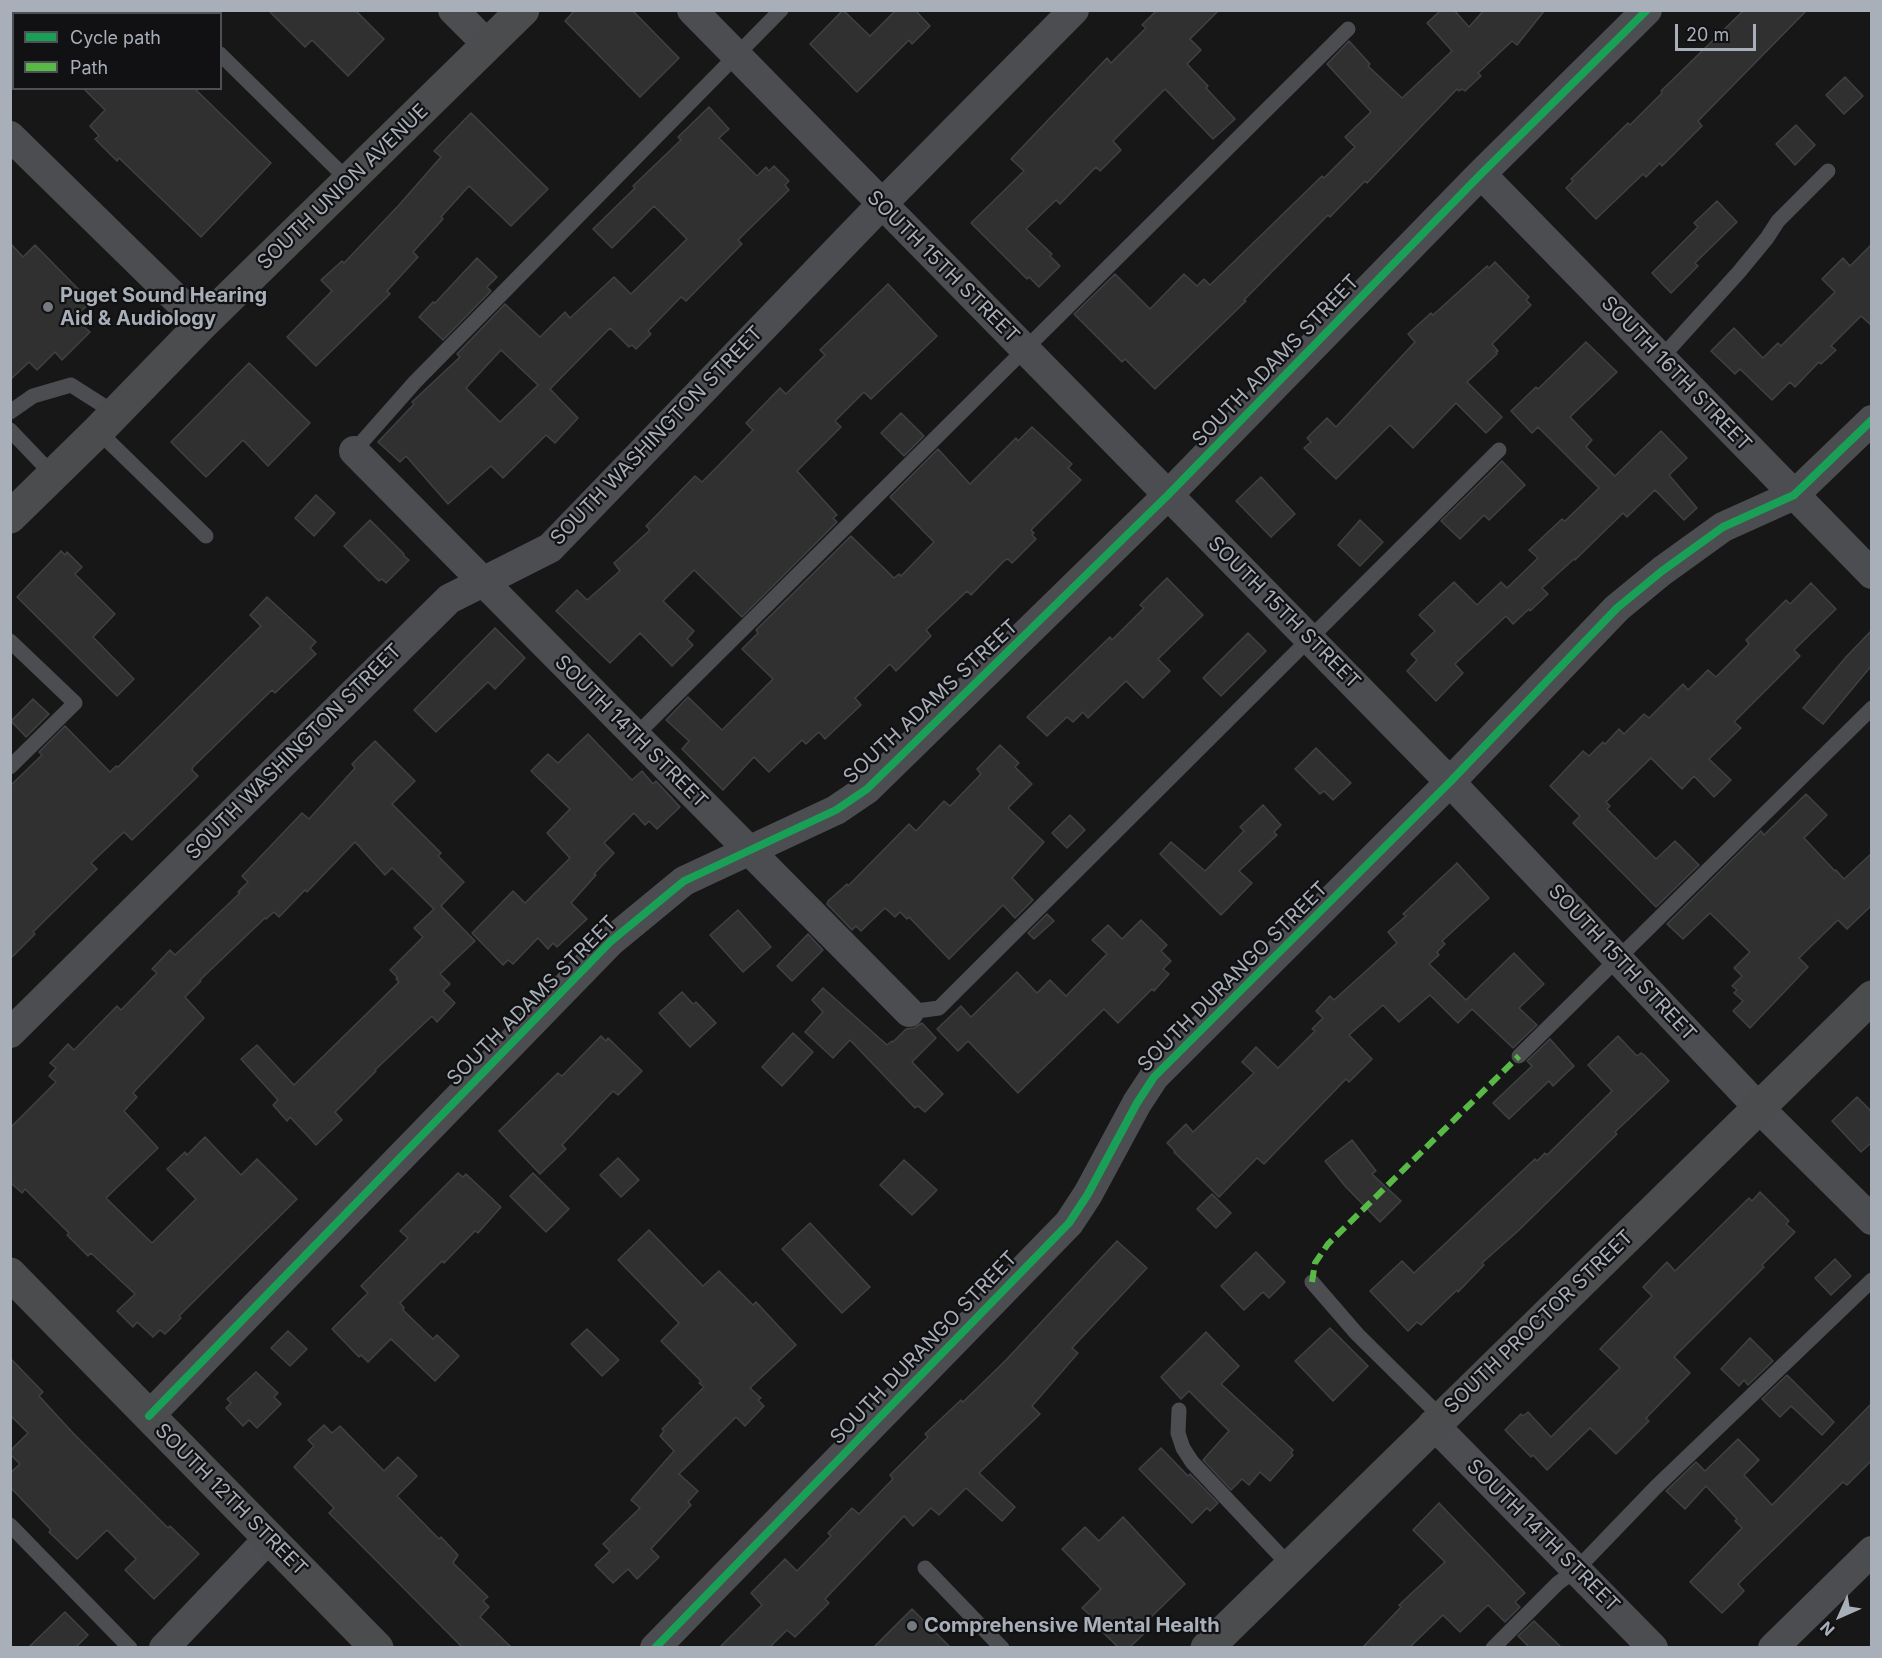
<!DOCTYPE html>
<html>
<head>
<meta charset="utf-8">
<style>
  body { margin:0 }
  #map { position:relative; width:1882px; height:1658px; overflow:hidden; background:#171717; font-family:Inter,sans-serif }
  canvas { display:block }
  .frame { position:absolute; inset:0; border:12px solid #a8afb8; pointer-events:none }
  .legend { position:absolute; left:12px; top:12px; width:210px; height:78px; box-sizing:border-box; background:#111113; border:2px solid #4d5055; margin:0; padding:8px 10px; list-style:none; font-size:18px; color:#a8afb8 }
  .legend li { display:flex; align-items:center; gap:12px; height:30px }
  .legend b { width:30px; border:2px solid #4d5055 }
  .north { position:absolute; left:1810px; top:1586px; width:60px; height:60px; -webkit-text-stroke:4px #111113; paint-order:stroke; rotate:225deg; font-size:16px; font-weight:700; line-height:24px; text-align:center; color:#a8afb8 }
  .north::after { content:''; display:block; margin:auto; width:21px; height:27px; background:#a8afb8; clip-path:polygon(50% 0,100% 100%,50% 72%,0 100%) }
  .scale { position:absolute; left:1675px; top:24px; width:81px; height:27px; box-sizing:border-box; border:3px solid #a8afb8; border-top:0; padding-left:8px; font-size:18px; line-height:21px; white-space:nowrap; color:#a8afb8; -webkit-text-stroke:4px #111113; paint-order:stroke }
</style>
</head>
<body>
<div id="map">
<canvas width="1882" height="1658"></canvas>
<div class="frame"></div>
<ul class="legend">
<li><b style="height:8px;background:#1a9f57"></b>Cycle path</li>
<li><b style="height:8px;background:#58b947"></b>Path</li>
</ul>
<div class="north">N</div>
<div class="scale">20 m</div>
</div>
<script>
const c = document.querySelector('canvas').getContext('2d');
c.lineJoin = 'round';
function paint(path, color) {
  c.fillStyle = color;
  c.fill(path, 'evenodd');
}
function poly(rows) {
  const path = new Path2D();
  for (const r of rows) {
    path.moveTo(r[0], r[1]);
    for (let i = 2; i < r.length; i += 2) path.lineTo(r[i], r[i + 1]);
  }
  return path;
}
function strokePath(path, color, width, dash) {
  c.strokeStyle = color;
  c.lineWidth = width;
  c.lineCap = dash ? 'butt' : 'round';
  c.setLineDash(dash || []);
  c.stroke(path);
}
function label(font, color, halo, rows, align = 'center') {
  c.font = font + ' Inter,sans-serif';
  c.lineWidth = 4.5;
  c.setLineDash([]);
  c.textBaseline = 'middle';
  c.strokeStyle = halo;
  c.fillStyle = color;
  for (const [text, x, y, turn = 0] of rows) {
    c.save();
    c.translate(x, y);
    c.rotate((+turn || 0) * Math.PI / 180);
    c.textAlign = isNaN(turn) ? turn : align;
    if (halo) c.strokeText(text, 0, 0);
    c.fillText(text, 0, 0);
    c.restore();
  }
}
const building = poly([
  [268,10,355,10,384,39,348,76,312,40,305,47,268,10],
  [575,10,632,10,679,58,640,97,565,21,575,10],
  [843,10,870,36,896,10,915,10,930,26,912,44,909,40,857,92,810,44,843,10],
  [1157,10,1219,10,1190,39,1201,50,1187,64,1208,86,1206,88,1235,119,1213,139,1165,89,1113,141,1121,150,1100,171,1096,167,1060,204,1056,200,1026,229,1052,254,1050,256,1060,266,1039,287,1029,277,1027,279,971,223,1024,171,1011,159,1107,58,1111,63,1146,28,1142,25,1157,10],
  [1441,10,1454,10,1469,27,1484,10,1545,10,1517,45,1512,41,1478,73,1481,76,1465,91,1462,89,1459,91,1457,89,1367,183,1365,181,1330,217,1328,215,1244,300,1246,301,1155,389,1125,359,1122,362,1074,314,1115,274,1150,309,1184,274,1197,286,1204,279,1210,285,1322,176,1324,178,1355,147,1345,137,1371,112,1327,64,1349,41,1370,64,1368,66,1402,98,1452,51,1427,23,1441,10],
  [1744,10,1807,10,1698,121,1702,126,1662,166,1660,163,1646,177,1643,174,1596,219,1566,188,1573,181,1571,179,1628,123,1630,125,1662,93,1661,91,1744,10],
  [1845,77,1863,96,1844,114,1826,95,1845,77],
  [83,88,194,88,271,163,201,237,119,158,117,161,95,139,99,136,90,126,105,110,83,88],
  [709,107,729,129,719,138,757,176,766,167,769,171,774,166,789,181,785,185,789,190,738,240,742,244,686,301,681,297,648,331,651,334,636,349,632,345,629,347,610,328,550,389,578,418,555,443,546,435,503,478,491,466,448,504,406,456,400,462,378,442,414,404,412,402,460,357,457,354,505,304,540,337,565,312,570,318,614,277,631,294,687,239,654,206,612,248,593,229,635,188,633,186,681,140,678,137,709,107],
  [501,350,538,385,500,422,466,388,501,350],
  [471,113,548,189,511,226,469,186,441,217,443,219,413,252,418,257,387,291,390,294,316,366,287,337,332,291,321,280,342,261,344,263,399,205,441,157,434,151,471,113],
  [1796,125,1815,145,1795,165,1776,144,1796,125],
  [1717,201,1737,222,1695,263,1698,266,1671,293,1652,273,1698,227,1694,223,1717,201],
  [10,243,23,257,35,245,91,302,79,313,86,319,81,324,90,332,62,360,55,352,37,370,29,362,10,380,10,243],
  [1872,244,1872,326,1861,316,1831,346,1836,350,1821,364,1819,362,1795,387,1790,382,1772,400,1740,369,1735,374,1711,351,1734,328,1763,358,1778,343,1781,346,1835,292,1822,279,1843,258,1850,266,1872,244],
  [477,258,497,277,487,287,491,291,443,340,419,317,433,302,435,303,477,258],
  [1495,262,1529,297,1526,300,1531,305,1492,344,1498,351,1496,352,1497,354,1467,382,1502,417,1486,433,1456,403,1413,448,1390,425,1336,479,1304,448,1311,442,1307,438,1327,418,1336,427,1415,342,1408,334,1431,313,1433,315,1487,266,1489,268,1495,262],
  [888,284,937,336,871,399,864,392,835,421,841,427,797,471,837,515,833,518,837,522,742,617,694,570,663,601,694,631,687,639,693,645,672,666,640,633,610,663,556,611,577,590,587,600,620,571,614,563,650,530,646,526,695,476,702,482,714,470,753,430,746,423,780,388,786,394,825,355,820,350,888,284],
  [1586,342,1617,372,1570,417,1592,440,1586,447,1615,476,1661,431,1687,458,1669,475,1697,508,1684,520,1655,490,1627,517,1623,513,1575,560,1574,559,1542,588,1548,594,1530,611,1529,609,1513,624,1506,616,1455,664,1463,673,1436,701,1407,671,1417,660,1411,654,1435,631,1419,615,1454,582,1477,605,1501,582,1507,588,1538,558,1529,550,1562,519,1565,521,1599,488,1538,427,1532,433,1511,411,1536,387,1538,389,1586,342],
  [249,363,310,423,268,466,243,440,206,477,171,442,249,363],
  [901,413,924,436,904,456,881,433,901,413],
  [1032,427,1072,464,1068,468,1081,480,1031,530,1034,533,1032,535,1036,539,1012,563,1008,559,1005,560,971,595,967,591,926,630,931,636,896,671,890,664,855,698,861,705,825,739,819,732,806,744,802,740,769,772,754,757,723,790,682,749,689,741,666,720,688,697,722,730,773,679,742,649,758,633,756,630,851,536,894,578,899,574,901,576,934,542,890,497,938,449,970,484,1016,438,1018,441,1032,427],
  [1502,461,1525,485,1489,520,1484,515,1460,539,1441,521,1502,461],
  [1261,477,1295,514,1271,537,1236,501,1261,477],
  [316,495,335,513,314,536,295,518,316,495],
  [370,520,404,554,403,555,409,560,386,583,382,579,379,581,344,546,370,520],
  [1360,520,1383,542,1360,566,1338,545,1360,520],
  [61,551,65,555,67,552,82,567,75,574,115,614,93,637,134,679,117,696,17,597,61,551],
  [1167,578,1203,615,1158,659,1170,671,1143,698,1126,681,1088,718,1083,712,1073,722,1067,717,1047,736,1027,717,1110,637,1112,640,1144,608,1140,605,1167,578],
  [1811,583,1836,609,1794,650,1800,656,1734,722,1741,728,1709,759,1731,780,1714,797,1694,776,1682,789,1651,758,1606,802,1610,806,1607,809,1656,859,1675,841,1699,865,1656,907,1573,823,1580,816,1550,786,1583,751,1589,756,1603,742,1605,744,1619,729,1624,734,1644,714,1649,718,1683,684,1688,690,1708,670,1716,677,1749,644,1746,640,1786,600,1790,604,1811,583],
  [267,597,316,642,310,648,316,654,275,693,272,690,193,767,192,770,198,776,132,840,124,832,91,863,97,869,33,932,35,934,10,959,10,786,42,755,39,752,65,726,110,772,116,766,118,767,261,626,250,615,267,597],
  [495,628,525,658,495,689,488,682,436,732,414,710,495,628],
  [1872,630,1872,665,1823,724,1803,708,1846,657,1872,630],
  [1248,633,1266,651,1221,696,1203,678,1248,633],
  [33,699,49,714,26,737,11,721,33,699],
  [588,734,632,780,642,771,653,784,656,781,680,807,657,829,649,821,645,825,634,813,604,843,614,853,594,874,596,875,571,903,587,919,557,947,553,943,548,949,538,938,513,964,508,960,503,965,472,933,513,891,525,903,570,858,547,833,570,809,531,771,548,754,558,763,588,734],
  [375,741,415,781,392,804,441,853,438,856,464,882,441,906,475,941,440,974,450,984,443,991,455,1003,437,1022,432,1016,375,1070,376,1071,335,1112,342,1120,316,1145,290,1117,287,1121,273,1105,278,1100,241,1059,257,1045,294,1085,399,982,396,979,398,978,390,970,423,937,414,928,434,909,392,868,385,875,355,842,307,892,305,890,279,917,274,912,266,919,265,918,200,980,201,981,185,997,204,1018,133,1093,137,1097,124,1111,158,1148,106,1198,152,1243,196,1199,167,1169,185,1152,187,1155,205,1137,241,1175,257,1159,297,1199,179,1316,181,1318,165,1334,160,1330,153,1337,137,1322,133,1327,117,1311,135,1294,91,1253,88,1256,67,1235,69,1233,25,1189,22,1193,10,1182,10,1128,56,1082,49,1076,56,1068,50,1063,68,1044,74,1050,117,1006,121,1010,157,973,152,969,170,950,175,955,240,893,238,892,248,882,242,876,302,813,309,819,355,768,352,764,375,741],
  [1000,745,1019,763,1015,767,1032,784,1008,808,1044,842,1012,878,1033,900,1015,918,1003,905,949,959,909,917,907,919,900,912,895,917,885,908,861,931,856,926,852,930,827,904,828,901,847,884,848,886,909,824,916,831,944,801,950,806,981,774,977,769,1000,745],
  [1316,748,1351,783,1333,800,1324,791,1320,794,1295,769,1316,748],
  [1806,794,1827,815,1804,838,1835,871,1836,870,1844,879,1872,853,1872,905,1847,929,1838,920,1799,958,1808,967,1750,1028,1733,1011,1743,1001,1734,993,1737,990,1732,986,1742,976,1734,968,1750,952,1710,913,1683,939,1667,924,1761,831,1764,835,1806,794],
  [1263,805,1281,825,1274,832,1277,835,1239,871,1252,883,1221,915,1160,854,1171,842,1205,871,1244,831,1240,827,1263,805],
  [1070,815,1085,830,1067,848,1052,833,1070,815],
  [1457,863,1489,898,1442,941,1445,944,1437,952,1439,955,1429,964,1466,1000,1514,953,1544,984,1519,1008,1537,1025,1513,1048,1472,1009,1458,1023,1430,995,1399,1022,1383,1005,1349,1035,1372,1059,1349,1082,1346,1079,1264,1164,1257,1158,1219,1197,1174,1152,1175,1151,1167,1143,1186,1124,1193,1132,1254,1073,1242,1062,1256,1047,1278,1068,1315,1031,1312,1029,1323,1018,1316,1011,1330,996,1334,1000,1397,943,1388,932,1406,916,1403,914,1457,863],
  [738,910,771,947,743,972,710,935,738,910],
  [1047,914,1054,921,1034,939,1028,933,1047,914],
  [1141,920,1167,945,1161,951,1171,961,1163,969,1169,974,1154,991,1152,989,1118,1023,1104,1009,1018,1093,968,1041,958,1051,937,1029,961,1006,971,1017,1017,972,1037,993,1050,980,1066,996,1107,954,1092,940,1108,925,1122,939,1141,920],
  [808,934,823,950,792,981,777,966,808,934],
  [823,988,887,1045,892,1041,893,1042,906,1029,914,1028,922,1023,936,1038,912,1062,943,1094,925,1112,918,1106,915,1108,850,1040,833,1058,805,1032,823,1012,812,1000,823,988],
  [682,992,693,1004,696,1002,716,1023,690,1047,659,1013,682,992],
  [793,1033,813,1052,782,1086,762,1067,793,1033],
  [601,1036,606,1041,608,1038,642,1071,618,1095,613,1091,562,1145,566,1149,540,1174,499,1131,558,1073,562,1076,601,1036],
  [1618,1036,1637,1056,1641,1053,1644,1055,1669,1081,1615,1132,1617,1134,1518,1231,1482,1263,1484,1265,1458,1292,1457,1290,1421,1325,1417,1322,1408,1331,1370,1291,1402,1261,1414,1273,1535,1159,1537,1161,1545,1153,1547,1155,1612,1091,1588,1065,1618,1036],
  [1550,1039,1574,1066,1553,1086,1549,1081,1509,1119,1493,1103,1532,1066,1527,1061,1550,1039],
  [1857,1097,1872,1112,1872,1142,1861,1152,1832,1121,1857,1097],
  [1352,1140,1376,1171,1372,1174,1401,1201,1380,1222,1345,1186,1325,1161,1352,1140],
  [618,1158,639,1180,621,1197,600,1175,618,1158],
  [904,1160,937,1190,912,1215,880,1185,904,1160],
  [458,1173,463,1177,466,1174,501,1207,478,1233,475,1231,444,1263,442,1261,400,1303,404,1308,403,1310,433,1339,437,1335,459,1356,435,1381,391,1339,368,1362,361,1355,359,1357,332,1329,368,1293,361,1286,408,1238,400,1231,458,1173],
  [533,1173,569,1209,546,1232,510,1196,533,1173],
  [1760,1192,1789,1221,1786,1224,1795,1232,1762,1265,1764,1267,1674,1357,1690,1373,1646,1418,1649,1421,1616,1454,1590,1428,1547,1470,1533,1455,1531,1457,1505,1430,1521,1414,1523,1416,1528,1412,1551,1437,1620,1368,1600,1349,1652,1296,1643,1287,1667,1262,1675,1271,1749,1198,1752,1201,1760,1192],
  [1212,1194,1231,1213,1216,1228,1197,1209,1212,1194],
  [810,1223,870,1287,842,1313,782,1249,810,1223],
  [649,1230,703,1286,719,1271,753,1305,756,1302,796,1345,750,1388,761,1398,758,1400,764,1406,745,1426,736,1417,679,1474,698,1491,688,1502,691,1505,651,1549,659,1557,637,1579,628,1569,613,1583,595,1565,610,1551,603,1544,640,1508,631,1500,674,1451,660,1436,664,1431,662,1429,704,1387,699,1383,701,1381,661,1341,679,1323,618,1260,649,1230],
  [1117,1241,1147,1268,1072,1348,1078,1353,1032,1406,1040,1414,979,1473,1015,1507,1002,1521,966,1488,939,1515,931,1508,913,1526,904,1516,825,1599,829,1603,795,1637,787,1630,770,1647,720,1647,762,1605,751,1593,785,1559,797,1571,831,1536,828,1533,852,1508,859,1514,893,1479,890,1475,928,1437,925,1434,961,1400,963,1402,1006,1360,1117,1241],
  [1256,1252,1285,1282,1269,1298,1263,1292,1244,1310,1221,1286,1256,1252],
  [1835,1259,1851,1276,1831,1295,1815,1278,1835,1259],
  [1330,1328,1368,1366,1333,1401,1295,1361,1330,1328],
  [587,1329,619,1360,602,1376,571,1344,587,1329],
  [288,1331,307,1349,290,1366,271,1348,288,1331],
  [1206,1332,1239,1366,1221,1384,1293,1450,1291,1453,1293,1455,1270,1481,1260,1472,1249,1485,1242,1479,1231,1490,1203,1460,1229,1431,1189,1391,1181,1399,1161,1377,1206,1332],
  [1750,1338,1773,1361,1748,1385,1744,1380,1739,1386,1721,1369,1750,1338],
  [10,1358,43,1392,39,1396,73,1433,168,1528,170,1526,199,1554,154,1599,125,1570,136,1559,107,1530,77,1559,49,1532,51,1530,10,1487,10,1473,20,1464,10,1454,10,1451,28,1433,10,1415,10,1358],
  [256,1372,278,1393,274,1397,281,1404,257,1428,249,1420,243,1426,226,1408,231,1403,227,1399,256,1372],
  [1787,1375,1834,1422,1822,1435,1791,1406,1780,1417,1762,1399,1787,1375],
  [1872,1403,1872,1460,1847,1485,1843,1482,1738,1584,1744,1591,1722,1613,1690,1582,1742,1528,1735,1521,1737,1519,1706,1486,1685,1509,1666,1491,1696,1462,1705,1471,1738,1439,1759,1460,1744,1475,1772,1505,1872,1403],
  [324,1425,332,1433,340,1426,384,1471,398,1457,417,1476,397,1496,439,1539,441,1537,458,1555,453,1563,488,1597,483,1601,489,1607,480,1617,511,1647,462,1647,329,1513,334,1508,294,1467,314,1446,308,1440,324,1425],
  [1161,1448,1188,1476,1190,1474,1218,1503,1210,1511,1207,1508,1192,1523,1139,1469,1161,1448],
  [1439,1503,1525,1593,1515,1602,1520,1607,1505,1622,1488,1605,1460,1632,1443,1615,1410,1647,1363,1647,1401,1607,1399,1605,1445,1562,1413,1530,1439,1503],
  [1123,1517,1185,1584,1143,1625,1148,1630,1130,1647,1118,1647,1088,1618,1090,1615,1082,1608,1101,1589,1062,1549,1085,1527,1099,1541,1123,1517],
  [912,1609,950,1647,874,1647,912,1609],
  [65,1612,88,1635,76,1647,29,1647,65,1612],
  [1534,1621,1561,1647,1529,1647,1518,1636,1534,1621]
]);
paint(building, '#303031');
strokePath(building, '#3f4143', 1.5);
strokePath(poly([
  [177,10,180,14],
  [220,54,349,181],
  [1661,358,1739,272,1767,238,1778,221,1828,171],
  [10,412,33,396,71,385,115,413],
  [10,430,53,475],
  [98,431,206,536],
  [354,451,415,382,781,10],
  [10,641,75,703,10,767],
  [635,736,1348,29],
  [909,1012,939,1008,1499,450],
  [1519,1056,1872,708],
  [1312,1282,1357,1334,1441,1417],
  [1179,1410,1178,1433,1183,1448,1192,1462,1290,1566],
  [10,1525,130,1648],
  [925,1568,1002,1648],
  [1493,1648,1558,1583,1576,1570,1656,1487,1872,1280]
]), '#4b4d50', 15);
strokePath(poly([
  [453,10,488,45],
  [692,10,1450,782,1759,1108,1872,1220],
  [10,136,202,324],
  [1481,174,1872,574],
  [354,451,909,1012],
  [10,1033,449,599,550,548,882,204,1074,10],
  [149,1416,610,942,684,881,836,810,867,789,1168,495,1481,174,1647,10],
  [1433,1424,1653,1648],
  [164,1648,269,1538],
  [655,1648,1069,1223,1088,1194,1137,1103,1154,1077,1450,782,1617,608,1662,571,1723,527,1794,495,1872,420],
  [1773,1648,1872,1551]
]), '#4b4d50', 30);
strokePath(poly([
  [10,517,98,431,202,324,523,10],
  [10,1274,377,1648],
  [1207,1648,1872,997]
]), '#4a4c4e', 33);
strokePath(poly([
  [1312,1282,1315,1263,1328,1244,1519,1056]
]), '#58b947', 6, [12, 6]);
strokePath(poly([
  [149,1416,610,942,684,881,836,810,867,789,1168,495,1481,174,1647,10],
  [655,1648,1069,1223,1088,1194,1137,1103,1154,1077,1450,782,1617,608,1662,571,1723,527,1794,495,1872,420]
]), '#1a9f57', 8);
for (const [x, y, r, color] of [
  [48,307,6,"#757a80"],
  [912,1626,6,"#757a80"]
]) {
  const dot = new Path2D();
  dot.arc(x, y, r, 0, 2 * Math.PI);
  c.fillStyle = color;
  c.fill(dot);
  strokePath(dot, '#111113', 2);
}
label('20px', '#a8afb8', '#111113', [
  ["SOUTH UNION AVENUE",343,187,-44],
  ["SOUTH 15TH STREET",943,267,45],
  ["SOUTH ADAMS STREET",1276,361,-46],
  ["SOUTH 16TH STREET",1676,374,46],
  ["SOUTH WASHINGTON STREET",657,436,-46],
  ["SOUTH 15TH STREET",1284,613,45],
  ["SOUTH ADAMS STREET",931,702,-43],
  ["SOUTH 14TH STREET",631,732,45],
  ["SOUTH WASHINGTON STREET",294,752,-45],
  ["SOUTH 15TH STREET",1622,963,47],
  ["SOUTH DURANGO STREET",1233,977,-45],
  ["SOUTH ADAMS STREET",532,1001,-45],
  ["SOUTH PROCTOR STREET",1539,1322,-44],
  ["SOUTH DURANGO STREET",924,1348,-46],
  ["SOUTH 12TH STREET",231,1500,45],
  ["SOUTH 14TH STREET",1543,1536,45]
]);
label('bold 20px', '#a8afb8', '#111113', [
  ["Puget Sound Hearing",60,296],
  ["Aid & Audiology",60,319],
  ["Comprehensive Mental Health",924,1626]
], 'left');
</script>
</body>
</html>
